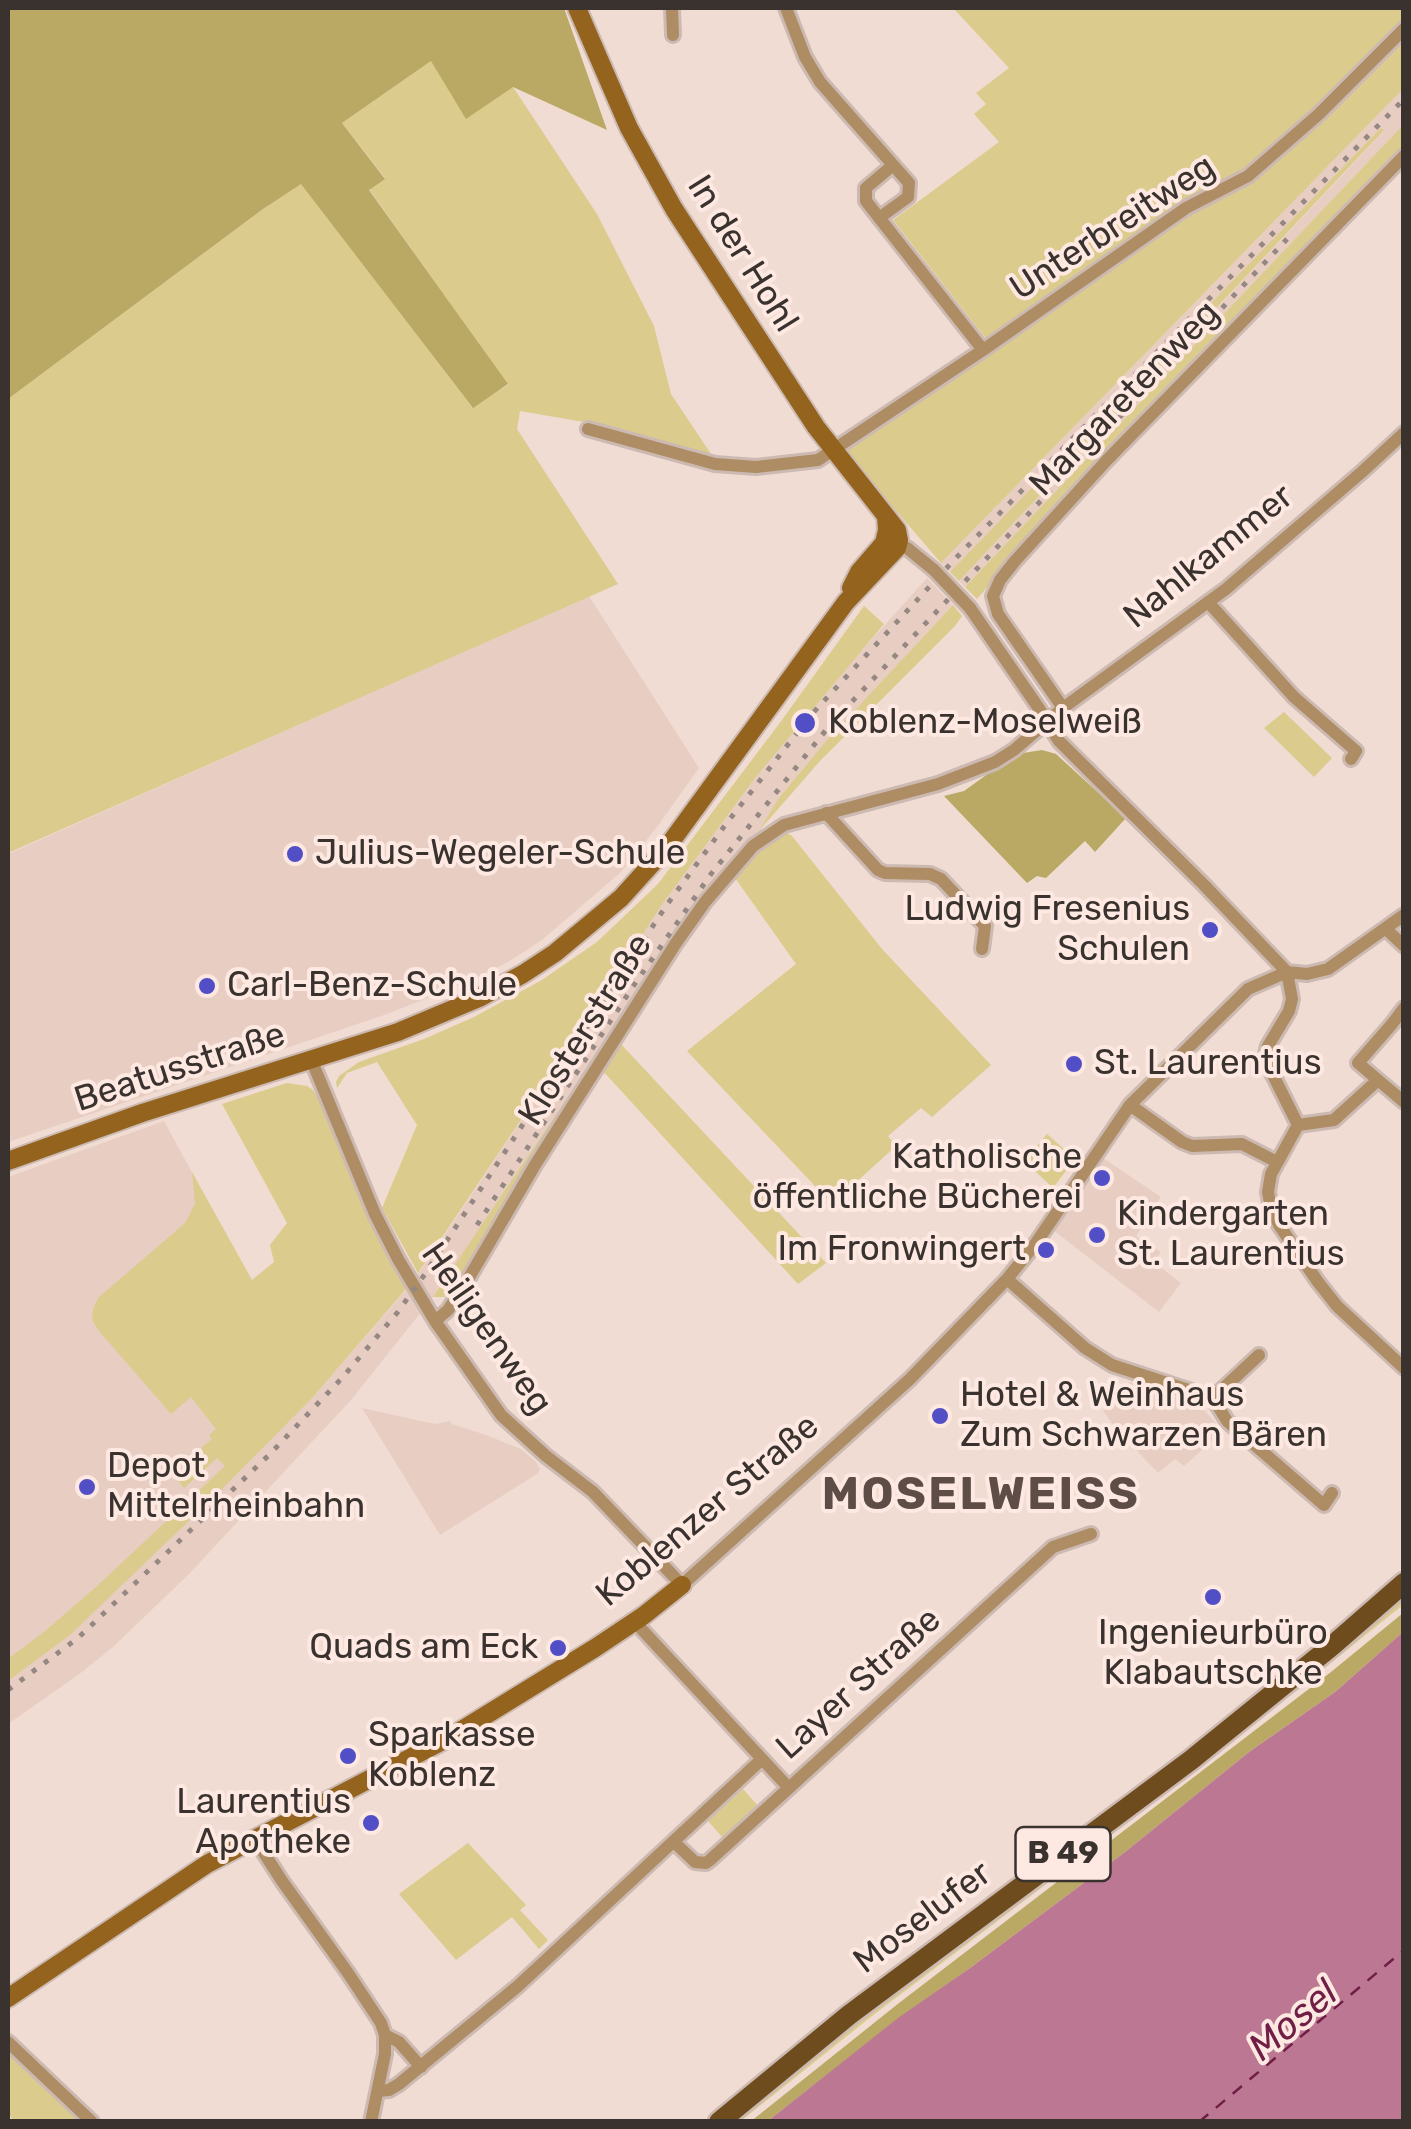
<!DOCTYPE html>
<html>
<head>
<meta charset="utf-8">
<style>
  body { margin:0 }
  #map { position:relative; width:1411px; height:2129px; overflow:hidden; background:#f0dcd3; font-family:Rubik,sans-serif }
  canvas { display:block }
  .frame { position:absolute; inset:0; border:10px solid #3a322f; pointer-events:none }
</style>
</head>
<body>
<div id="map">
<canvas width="1411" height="2129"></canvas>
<div class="frame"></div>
</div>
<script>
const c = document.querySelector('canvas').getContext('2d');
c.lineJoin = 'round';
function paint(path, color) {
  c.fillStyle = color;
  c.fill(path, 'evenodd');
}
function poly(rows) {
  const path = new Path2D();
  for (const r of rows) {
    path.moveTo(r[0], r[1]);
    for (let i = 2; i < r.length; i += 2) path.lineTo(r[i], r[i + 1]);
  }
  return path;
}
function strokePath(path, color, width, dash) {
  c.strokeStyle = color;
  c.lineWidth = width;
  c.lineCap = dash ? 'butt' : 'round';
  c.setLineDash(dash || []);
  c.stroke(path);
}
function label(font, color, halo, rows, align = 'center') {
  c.font = font + ' Rubik,sans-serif';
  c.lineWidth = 8;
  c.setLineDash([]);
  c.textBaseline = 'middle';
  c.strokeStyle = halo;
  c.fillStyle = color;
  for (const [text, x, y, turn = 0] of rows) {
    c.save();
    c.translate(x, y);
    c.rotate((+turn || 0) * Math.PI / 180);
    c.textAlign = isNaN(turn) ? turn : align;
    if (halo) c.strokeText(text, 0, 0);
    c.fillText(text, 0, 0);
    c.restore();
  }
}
paint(poly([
  [1403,89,1403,125,965,587,959,581,1384,131,950,572,941,563],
  [927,578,953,605,826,741,778,799,758,832,684,921,477,1234,433,1297,351,1400,189,1574,113,1647,78,1675,8,1724,8,1177,164,1121,314,1396,407,1289,428,1260,588,1020,661,906,755,778,847,667],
  [589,596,699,768,657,827,620,873,542,940,508,962,468,982,387,1014,8,1142,8,854],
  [1103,1158,1161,1197,1136,1236,1161,1252,1154,1262,1181,1283,1159,1312,1053,1230],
  [1129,1382,1193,1403,1206,1412,1223,1431,1184,1466,1175,1459,1158,1473,1119,1432,1103,1411,1129,1387],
  [362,1408,435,1424,450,1421,452,1424,486,1435,521,1449,536,1462,540,1469,537,1474,440,1535]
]), '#e8cec2');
paint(poly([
  [953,8,1403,8,1403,89,941,563,843,449,994,349,893,220,999,142,974,114,986,104,976,93,1009,68],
  [431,61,513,87,597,214,654,326,671,394,715,460,584,422,520,411,517,429,618,584,8,853,8,399,263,209,301,183,472,407,508,385,369,189,385,178,342,123],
  [1403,125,1403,150,1106,451,977,599,965,587],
  [1381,128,1384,130,959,581,950,572],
  [953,605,962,616,955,626,820,761,758,832,778,799,826,741],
  [864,606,884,624,755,778,661,906,588,1020,418,1273,382,1208,417,1125,377,1062,347,1073,337,1088,336,1082,339,1076,359,1062,424,1039,474,1017,542,980,597,942,658,884,779,724],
  [1284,712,1332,758,1314,777,1264,728],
  [787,833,792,836,882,949,991,1065,932,1117,921,1108,888,1136,896,1146,832,1204,687,1051,796,964,733,875,752,856],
  [611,1033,608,1043,452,1297,433,1297],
  [619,1042,826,1263,798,1284,602,1070],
  [287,1083,307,1086,313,1090,320,1100,369,1221,407,1288,313,1397,222,1489,70,1635,8,1681,8,1659,45,1631,96,1587,225,1466,217,1458,184,1488,176,1478,204,1453,201,1448,212,1439,209,1435,216,1429,191,1397,171,1414,99,1331,92,1320,93,1309,98,1298,185,1223,195,1204,192,1172,252,1280,274,1262,270,1245,287,1223,222,1104],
  [1047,1134,1075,1159,1053,1188,1022,1159,1032,1152],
  [1403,1595,1403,1605,1201,1767,872,2016,741,2121,728,2122],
  [743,1789,758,1806,723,1838,708,1821],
  [468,1843,526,1905,520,1910,548,1940,539,1949,512,1917,456,1960,399,1894],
  [8,2051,82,2121,14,2121,8,2114]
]), '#dbcb8d');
paint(poly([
  [8,8,564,8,607,130,513,87,466,119,431,61,342,123,385,179,369,190,508,384,473,408,301,184,263,209,8,399],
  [1042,750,1056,754,1126,818,1095,852,1085,841,1046,878,1037,876,1027,883,944,796,964,791,1003,763,1023,753],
  [1403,1613,1403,1632,1335,1692,1249,1752,1125,1852,970,1968,898,2019,768,2121,750,2122,899,2003,1331,1672]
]), '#baa964');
paint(poly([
  [1403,1632,1403,2121,768,2121,898,2018,970,1968,1125,1852,1249,1752,1335,1692]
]), '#bc7893');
strokePath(poly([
  [1199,2122,1404,1950]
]), '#701e46', 2.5, [12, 10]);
const street = poly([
  [672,8,673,35],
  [786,8,805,57,820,82,909,183,908,197,879,218],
  [893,165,866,188,866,201,983,350],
  [588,429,715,464,756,467,818,460,983,350,1186,208,1248,176,1319,114,1404,29],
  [893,542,907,548,934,570],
  [1208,602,1294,697,1356,751,1351,759],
  [970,608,1038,707,1059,741,1204,885,1287,972],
  [1063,708,998,614,993,596,1000,580,1015,561,1107,460,1404,156],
  [826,813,878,870,885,873,930,874,941,879,985,926,982,949],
  [1386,929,1404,946],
  [1287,972,1292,999,1289,1011,1268,1046,1266,1054,1266,1061,1298,1125,1334,1120,1378,1080],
  [1404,1008,1392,1024,1358,1063,1404,1102],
  [311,1059,375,1214,398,1259,435,1321,501,1415,546,1456,593,1492,682,1585,910,1379,1007,1279,1036,1243,1130,1105,1248,989,1287,972,1307,974,1328,969,1404,915],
  [1130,1105,1182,1142,1192,1146,1242,1144,1277,1162],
  [1298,1125,1271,1174,1268,1192,1271,1208,1279,1225,1318,1282,1337,1306,1404,1368],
  [1007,1279,1085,1348,1112,1365,1213,1398,1259,1355],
  [435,1321,448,1310,467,1281,535,1165,676,943,705,902,753,846,784,825,938,784,995,762,1014,750,1063,708,1226,589,1363,471,1404,433],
  [1213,1398,1227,1421,1324,1505,1332,1493],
  [634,1621,789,1788],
  [255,1839,282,1881,348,1973,381,2023,385,2035,385,2054,371,2122],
  [674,1842,695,1862,706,1863,710,1860,1053,1547,1091,1534],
  [385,2035,399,2042,421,2067],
  [8,2042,92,2122],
  [378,2091,389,2090,399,2084,518,1986,762,1759]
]);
const secondary = poly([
  [851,588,859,572,884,543,887,530,886,516],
  [8,1161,142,1113,398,1032,479,998,523,974,555,953,621,898,668,846,846,602,897,548,899,540,897,530,816,427,674,209,629,128,577,8],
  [8,1998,207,1864,452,1736,595,1648,643,1616,682,1585]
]);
const primary = poly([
  [719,2122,849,2015,1191,1760,1333,1645,1404,1583]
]);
strokePath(street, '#ccbab2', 18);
strokePath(secondary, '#ccbab2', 22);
strokePath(primary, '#ccbab2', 25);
strokePath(street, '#ae8d65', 12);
strokePath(secondary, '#94631e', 18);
strokePath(primary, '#6f4c1e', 20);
strokePath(poly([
  [477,1225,632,988,711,874,830,725,1287,239],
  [8,1690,78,1638,270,1454,342,1378,397,1313,425,1274,666,906,726,824,811,715,955,559,1404,99]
]), '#958781', 5, [5, 10]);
const streetBridge = poly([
  [934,570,970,608]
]);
strokePath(streetBridge, '#ccbab2', 18, []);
strokePath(streetBridge, '#ae8d65', 12);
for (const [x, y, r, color] of [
  [805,723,12,"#524fc6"],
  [295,854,10,"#524fc6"],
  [1210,930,10,"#524fc6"],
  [207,986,10,"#524fc6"],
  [1074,1064,10,"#524fc6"],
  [1102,1178,10,"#524fc6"],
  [1097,1235,10,"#524fc6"],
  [1046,1250,10,"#524fc6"],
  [940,1416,10,"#524fc6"],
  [87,1487,10,"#524fc6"],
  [1213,1597,10,"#524fc6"],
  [558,1648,10,"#524fc6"],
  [348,1756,10,"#524fc6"],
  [371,1823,10,"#524fc6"]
]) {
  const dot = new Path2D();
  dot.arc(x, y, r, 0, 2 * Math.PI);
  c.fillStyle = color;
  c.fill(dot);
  strokePath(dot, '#fde9e1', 4);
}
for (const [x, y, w] of [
  [1063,1854,95]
]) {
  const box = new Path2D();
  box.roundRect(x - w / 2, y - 27, w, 54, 8);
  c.fillStyle = '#fde9e1';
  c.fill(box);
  strokePath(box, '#3a322f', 2.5);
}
label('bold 32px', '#3a322f', null, [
  ["B 49",1063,1854]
]);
label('35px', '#3a322f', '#fde9e1', [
  ["Unterbreitweg",1113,228,-33],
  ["In der Hohl",742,254,58],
  ["Margaretenweg",1125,399,-46],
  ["Nahlkammer",1209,557,-39],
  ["Klosterstraße",586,1030,-58],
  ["Beatusstraße",180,1068,-18],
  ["Heiligenweg",486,1329,55],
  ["Koblenzer Straße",708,1511,-40],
  ["Layer Straße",859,1684,-42],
  ["Moselufer",923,1918,-37]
]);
label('35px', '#3a322f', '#fde9e1', [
  ["Koblenz-Moselweiß",828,723],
  ["Julius-Wegeler-Schule",315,854],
  ["Ludwig Fresenius",1190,910,"right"],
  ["Schulen",1190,950,"right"],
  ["Carl-Benz-Schule",227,986],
  ["St. Laurentius",1094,1064],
  ["Katholische",1082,1158,"right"],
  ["öffentliche Bücherei",1082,1198,"right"],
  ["Kindergarten",1117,1215],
  ["St. Laurentius",1117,1255],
  ["Im Fronwingert",1026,1250,"right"],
  ["Hotel & Weinhaus",960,1396],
  ["Zum Schwarzen Bären",960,1436],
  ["Depot",107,1467],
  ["Mittelrheinbahn",107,1507],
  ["Ingenieurbüro",1213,1634,"center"],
  ["Klabautschke",1213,1674,"center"],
  ["Quads am Eck",538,1648,"right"],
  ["Sparkasse",368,1736],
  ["Koblenz",368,1776],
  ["Laurentius",351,1803,"right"],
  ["Apotheke",351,1843,"right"]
], 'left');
label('italic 38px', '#701e46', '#fde9e1', [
  ["Mosel",1294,2021,-40]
]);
c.letterSpacing = '2.5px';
label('bold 45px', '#5d4d46', '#fde9e1', [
  ["MOSELWEISS",981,1496]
]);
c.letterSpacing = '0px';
</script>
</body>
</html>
